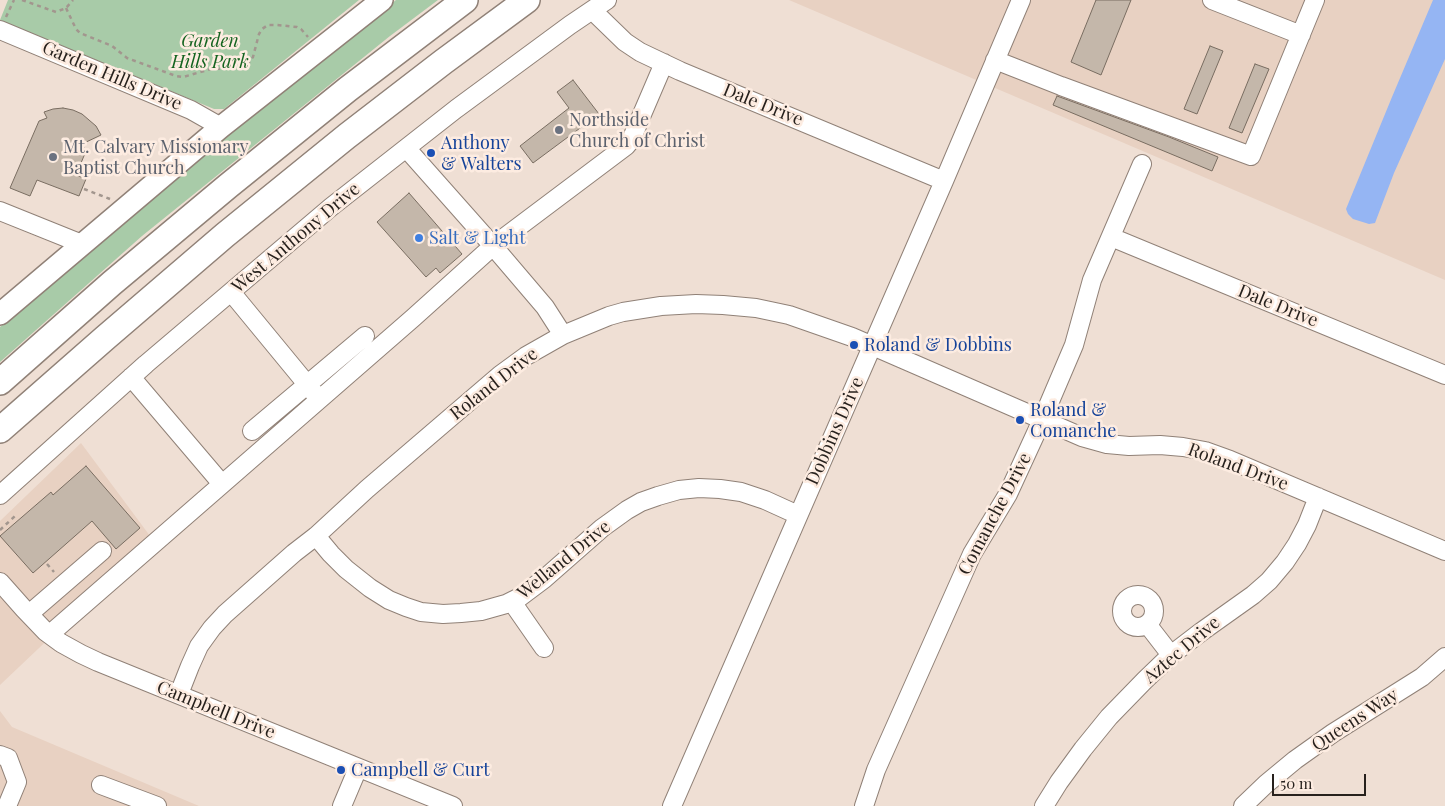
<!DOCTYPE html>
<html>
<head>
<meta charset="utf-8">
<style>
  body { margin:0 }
  #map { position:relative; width:1445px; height:806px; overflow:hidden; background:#efdfd4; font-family:"Playfair Display",serif }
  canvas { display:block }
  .scale { position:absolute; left:1272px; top:774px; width:94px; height:22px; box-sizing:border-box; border:2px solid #27211d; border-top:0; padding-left:6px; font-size:15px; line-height:18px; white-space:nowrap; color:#27211d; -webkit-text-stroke:4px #fdece1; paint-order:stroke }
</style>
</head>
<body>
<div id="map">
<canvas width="1445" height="806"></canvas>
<div class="scale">50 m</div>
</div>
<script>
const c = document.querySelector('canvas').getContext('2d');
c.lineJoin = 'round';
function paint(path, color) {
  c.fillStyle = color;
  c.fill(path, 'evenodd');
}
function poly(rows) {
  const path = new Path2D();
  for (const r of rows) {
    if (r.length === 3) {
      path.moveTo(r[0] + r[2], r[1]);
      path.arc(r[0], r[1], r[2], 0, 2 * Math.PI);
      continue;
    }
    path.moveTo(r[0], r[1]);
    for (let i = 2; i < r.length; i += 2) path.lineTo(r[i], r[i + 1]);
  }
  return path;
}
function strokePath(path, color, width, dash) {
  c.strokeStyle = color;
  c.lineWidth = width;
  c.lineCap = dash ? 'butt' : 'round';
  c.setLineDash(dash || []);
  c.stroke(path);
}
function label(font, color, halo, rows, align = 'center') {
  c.font = font + ' "Playfair Display",serif';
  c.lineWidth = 5;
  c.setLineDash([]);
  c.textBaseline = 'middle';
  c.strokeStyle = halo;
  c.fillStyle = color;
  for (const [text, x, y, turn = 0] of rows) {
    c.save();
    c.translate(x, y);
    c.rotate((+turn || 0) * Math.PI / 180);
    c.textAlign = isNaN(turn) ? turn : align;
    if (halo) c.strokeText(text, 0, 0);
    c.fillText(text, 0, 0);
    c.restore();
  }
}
paint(poly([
  [789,0,1445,0,1445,280,1070,120],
  [81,443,153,540,0,685,0,521],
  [0,711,12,727,199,806,0,806]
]), '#e8d1c2');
paint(poly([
  [8,0,359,0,224,109,214,109,0,20],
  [396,0,438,0,390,36,142,236,0,362,0,327,125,220,257,111]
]), '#a8cba8');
paint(poly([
  [1433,0,1445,0,1445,59,1394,173,1375,223,1369,224,1353,219,1348,214,1346,209,1392,97]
]), '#95b5f3');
const building = poly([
  [1096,0,1131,0,1101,75,1071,62,1096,0],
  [1210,46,1223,51,1197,114,1184,109,1210,46],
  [1255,64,1269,69,1242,133,1229,128,1255,64],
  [573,80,599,114,533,163,520,146,569,108,557,92,573,80],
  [1057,96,1169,137,1218,157,1212,171,1053,105,1057,96],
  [63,108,73,110,82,114,96,126,101,135,82,144,86,151,76,175,86,179,79,196,37,180,30,196,10,188,39,121,47,118,44,112,53,109,63,108],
  [409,193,462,254,440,273,436,268,426,277,377,222,409,193],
  [86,466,140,528,116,549,92,521,33,573,0,536,51,492,53,495,86,466]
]);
paint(building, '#c4b7aa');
strokePath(building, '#796d61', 1);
const minor = poly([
  [1212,0,1301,35],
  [593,11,625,42,640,52,680,71,944,181],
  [0,30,191,110,221,127],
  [995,60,1061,86,1251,156,1315,0],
  [407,149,493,246,545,307,563,335],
  [0,211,82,244],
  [1111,237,1445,375],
  [231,292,315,394],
  [131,377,222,484],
  [252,431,365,336],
  [0,495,146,364,331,207,456,109,570,25,607,0],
  [316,536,331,554,346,569,370,588,389,600,406,607,421,612,443,614,461,613,481,611,506,604,520,597,544,579,602,528,627,510,641,502,658,496,679,490,699,488,720,489,741,492,765,500,798,515],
  [0,582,24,609,46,632,61,643,81,654,98,662,453,806],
  [1138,611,16],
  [512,602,544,648],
  [29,614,102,551],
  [1147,624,1171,655],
  [50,634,413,318,493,246,626,146,631,140,664,63],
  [179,694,190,666,199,646,212,628,225,614,294,553,316,536,367,489,500,375,526,356,563,335,609,316,623,312,661,306,696,304,723,305,756,308,789,315,852,337,1082,437,1107,444,1129,446,1160,445,1183,447,1205,451,1230,460,1445,551],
  [0,755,8,758,17,782,7,806],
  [101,785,157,806],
  [342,806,358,768],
  [672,806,944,181,1021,0],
  [864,806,876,770,972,554,1008,494,1042,420,1074,345,1092,280,1142,164],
  [1044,806,1059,782,1083,749,1109,717,1145,680,1171,655,1201,632,1253,595,1269,581,1285,562,1297,544,1307,525,1318,497],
  [1243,806,1266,784,1295,760,1333,733,1422,677,1445,657]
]);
const major = poly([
  [0,314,221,127,382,0]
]);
const highway = poly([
  [0,382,112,283,228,186,348,89,465,0],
  [0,430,105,338,225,235,347,136,443,62,527,0]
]);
strokePath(minor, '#908177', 20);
strokePath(major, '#908177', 24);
strokePath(highway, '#908177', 28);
strokePath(poly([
  [22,0,56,12,66,8,73,0],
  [66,8,76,29,80,33,112,46,127,58,176,76,183,77,211,69,240,68,247,65,253,57,259,34,262,29,268,25,277,25,297,27,301,29,308,37],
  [6,17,14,0],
  [84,189,110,199],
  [0,530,16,515],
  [47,564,54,572]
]), '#a2968e', 2.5, [4, 4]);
strokePath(minor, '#fff', 18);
strokePath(major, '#fff', 21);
strokePath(highway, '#fff', 25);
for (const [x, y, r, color] of [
  [559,130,5,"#6b7280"],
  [431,153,5,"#1a4fb4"],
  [53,157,5,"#6b7280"],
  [419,238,5,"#3f7fe0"],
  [854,345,5,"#1a4fb4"],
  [1020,420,5,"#1a4fb4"],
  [341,770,5,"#1a4fb4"]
]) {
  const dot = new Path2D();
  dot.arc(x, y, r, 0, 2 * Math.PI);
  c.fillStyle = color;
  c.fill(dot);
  strokePath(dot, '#fdece1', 2);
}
label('italic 18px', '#156420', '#fdece1', [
  ["Garden",210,41],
  ["Hills Park",210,62]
]);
label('18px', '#27211d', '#fdece1', [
  ["Garden Hills Drive",112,76,23],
  ["Dale Drive",763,105,22],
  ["West Anthony Drive",296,238,-40],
  ["Dale Drive",1278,306,22],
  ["Roland Drive",494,384,-38],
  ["Dobbins Drive",835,431,-66],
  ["Roland Drive",1238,467,20],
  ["Comanche Drive",995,514,-62],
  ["Welland Drive",564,560,-39],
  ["Aztec Drive",1182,650,-40],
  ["Campbell Drive",216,710,22],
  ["Queens Way",1355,720,-33]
]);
label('18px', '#5b616d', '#fdece1', [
  ["Northside",569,120],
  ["Church of Christ",569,141],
  ["Mt. Calvary Missionary",63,147],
  ["Baptist Church",63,168]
], 'left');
label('18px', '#164399', '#fdece1', [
  ["Anthony",441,143],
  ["& Walters",441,164],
  ["Roland & Dobbins",864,345],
  ["Roland &",1030,410],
  ["Comanche",1030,431],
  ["Campbell & Curt",351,770]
], 'left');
label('18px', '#366cbe', '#fdece1', [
  ["Salt & Light",429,238]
], 'left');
</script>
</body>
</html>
